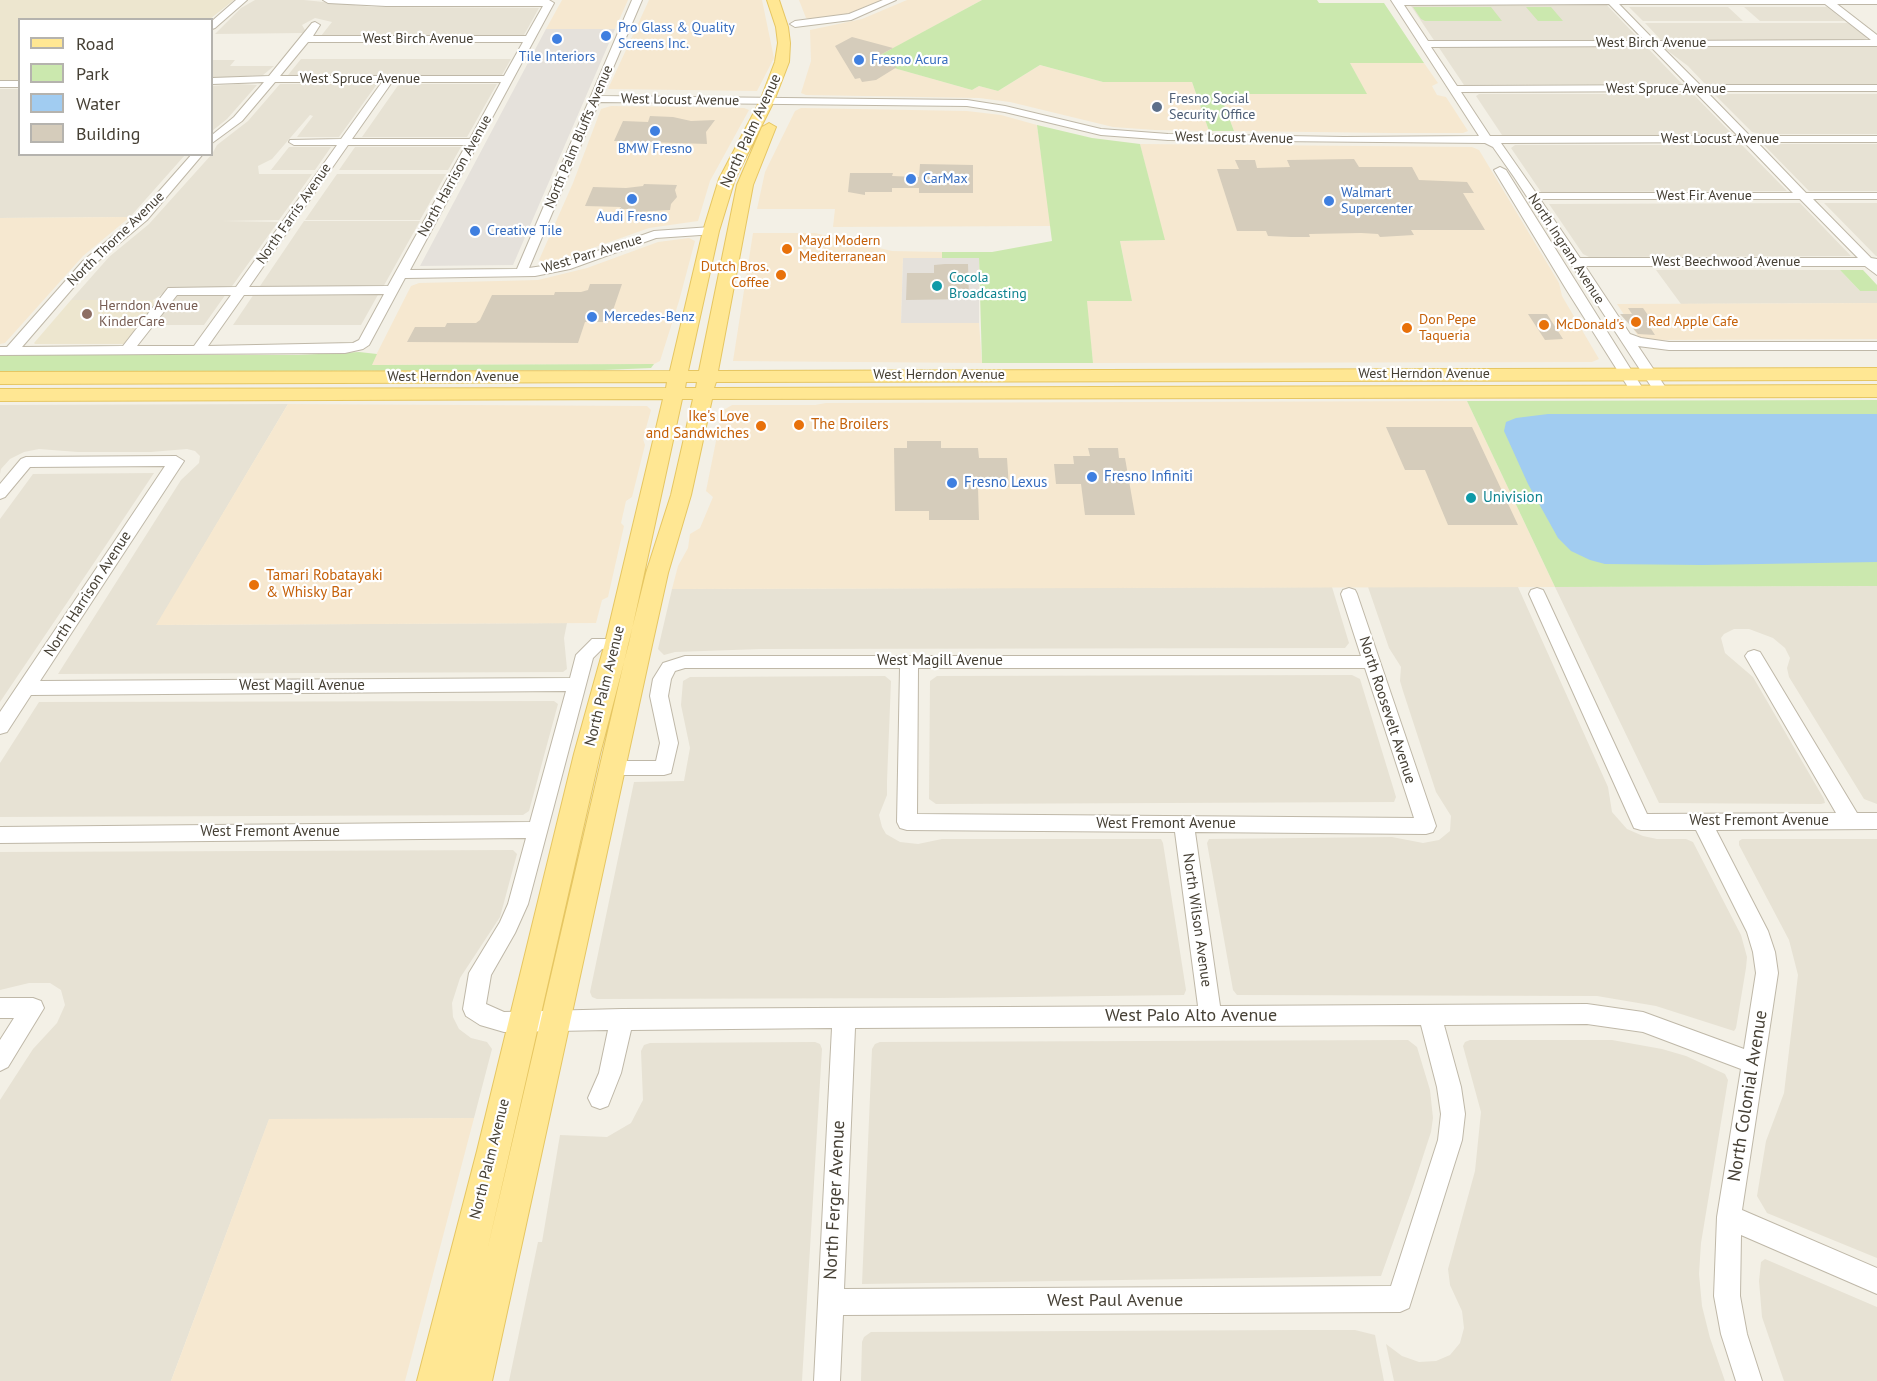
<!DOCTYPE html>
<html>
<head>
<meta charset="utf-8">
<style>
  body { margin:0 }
  #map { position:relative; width:1877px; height:1381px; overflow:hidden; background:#f3f0e6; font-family:"PT Sans",sans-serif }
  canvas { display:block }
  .legend { position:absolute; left:18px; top:18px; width:195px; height:138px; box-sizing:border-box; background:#fff; border:2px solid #b5b3ae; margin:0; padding:8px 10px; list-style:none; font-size:18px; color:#464035 }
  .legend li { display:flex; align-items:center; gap:12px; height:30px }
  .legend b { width:30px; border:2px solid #b5b3ae }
</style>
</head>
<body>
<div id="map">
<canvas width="1877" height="1381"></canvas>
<ul class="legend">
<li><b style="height:8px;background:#ffe793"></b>Road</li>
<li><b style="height:16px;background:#cbe8ae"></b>Park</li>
<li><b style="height:16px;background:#a1ccf1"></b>Water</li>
<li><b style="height:16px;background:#d5ccbb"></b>Building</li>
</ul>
</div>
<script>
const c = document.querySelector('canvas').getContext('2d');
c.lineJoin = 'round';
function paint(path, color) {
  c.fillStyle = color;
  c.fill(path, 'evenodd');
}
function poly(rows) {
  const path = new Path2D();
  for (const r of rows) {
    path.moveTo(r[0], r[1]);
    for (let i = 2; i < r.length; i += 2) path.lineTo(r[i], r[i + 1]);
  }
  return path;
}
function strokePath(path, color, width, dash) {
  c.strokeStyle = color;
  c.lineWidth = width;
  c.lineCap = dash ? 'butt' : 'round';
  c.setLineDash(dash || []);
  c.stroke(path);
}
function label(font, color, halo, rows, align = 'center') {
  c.font = font + ' "PT Sans",sans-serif';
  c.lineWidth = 4.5;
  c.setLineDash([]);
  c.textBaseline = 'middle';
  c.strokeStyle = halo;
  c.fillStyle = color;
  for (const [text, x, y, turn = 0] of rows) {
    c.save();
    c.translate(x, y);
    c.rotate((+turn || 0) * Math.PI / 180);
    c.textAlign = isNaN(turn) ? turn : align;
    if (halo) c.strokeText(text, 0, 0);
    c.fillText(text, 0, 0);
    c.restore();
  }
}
paint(poly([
  [255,0,304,0,373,7,539,8,524,35,321,36,332,22,315,18,302,25,305,30,303,33,215,34,241,8],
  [1407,0,1602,0,1682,84,1464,85],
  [1629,7,1728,7,1743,21,1643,21],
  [1744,7,1827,7,1845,21,1760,21],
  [1645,23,1848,23,1868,38,1863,40,1661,40],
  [1667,47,1877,47,1877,85,1706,85,1688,66,1664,48],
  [301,59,511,59,502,75,288,75],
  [212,60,235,60,230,66,274,66,263,75,212,78],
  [238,84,257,85,227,119,212,131,212,86],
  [280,84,377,84,339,137,297,137,313,116,310,115,272,159,258,166,259,174,312,174,279,220,222,221,278,222,230,289,167,291,153,300,71,300,109,257,149,224,212,154,217,145,248,121],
  [399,84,497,84,467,137,362,137],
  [0,89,19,89,20,154,185,155,130,217,0,218],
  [1479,94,1690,94,1694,95,1733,135,1502,135,1476,96],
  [1714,94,1877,94,1877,134,1760,134,1752,132],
  [1763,144,1877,144,1877,191,1809,191],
  [1515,145,1742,145,1787,191,1541,192,1511,148],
  [289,147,331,147,315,170,271,170],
  [355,147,461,147,448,170,339,170],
  [337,174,446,174,420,220,305,220],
  [1800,203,1851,256,1589,257,1583,254,1549,204],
  [1824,203,1877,203,1877,256,1876,256],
  [304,221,420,221,382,289,258,289],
  [1656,270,1840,270,1860,291,1877,291,1877,303,1681,304],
  [379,293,361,325,233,325,254,294],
  [177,294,226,294,204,325,153,325],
  [288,404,157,625,567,623,564,638,567,669,563,672,58,674,181,480,199,463,200,456,195,451,187,449,151,452,78,452,39,449,24,452,10,459,1,469,0,474,0,405],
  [154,473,104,548,0,702,0,519,33,474],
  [1877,586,1877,804,1864,799,1789,677,1787,668,1790,658,1785,648,1773,638,1749,629,1734,629,1724,634,1721,638,1725,653,1753,677,1824,799,1825,803,1821,804,1659,803,1555,587],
  [1332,587,1349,643,1345,648,761,649,675,652,664,655,658,649,672,589],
  [1368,587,1518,587,1608,787,1612,812,1627,829,1643,836,1657,839,1686,839,1693,842,1741,935,1747,957,1746,968,1736,1028,1734,1031,1656,1006,1597,996,1237,995,1233,990,1207,843,1209,839,1392,837,1423,843,1439,840,1450,831,1451,816,1436,792,1403,691,1400,681,1401,667,1389,648],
  [1352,675,1360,679,1396,797,1394,802,936,804,929,799,930,681,937,676],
  [885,676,891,681,887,781,887,795,879,815,882,827,886,834,900,842,918,844,942,839,1161,839,1163,843,1186,990,1184,995,938,998,597,999,592,997,590,992,634,782,684,781,690,748,681,705,683,681,690,677],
  [554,701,558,704,529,811,523,815,0,817,0,763,39,702],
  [1742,839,1877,839,1877,1258,1767,1213,1757,1196,1766,1141,1784,1093,1798,975,1789,940,1739,845,1739,841],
  [513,850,517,854,500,917,460,978,452,1003,453,1017,459,1029,471,1038,487,1042,492,1049,474,1118,269,1120,171,1381,0,1381,0,1100,33,1049,57,1023,65,1005,61,990,50,983,29,983,0,990,0,852],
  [1408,1040,1417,1047,1430,1090,1433,1118,1431,1132,1414,1184,1381,1276,862,1284,872,1049,875,1044,880,1042],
  [1470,1040,1612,1040,1662,1049,1686,1056,1725,1074,1728,1080,1701,1243,1699,1274,1702,1306,1710,1338,1725,1381,1394,1381,1386,1344,1402,1356,1419,1362,1436,1361,1450,1355,1460,1343,1464,1328,1462,1311,1450,1285,1448,1269,1475,1171,1481,1112,1463,1046,1465,1042],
  [815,1042,820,1044,822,1049,802,1381,509,1381,538,1242,542,1242,560,1135,607,1137,631,1123,643,1100,641,1051,644,1045,650,1043],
  [1765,1259,1877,1307,1877,1381,1784,1381,1762,1317,1759,1281,1761,1262],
  [1297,1330,1355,1330,1375,1335,1384,1381,861,1381,862,1342,864,1337,871,1332]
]), '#e7e2d4');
paint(poly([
  [562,0,628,0,615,29,546,29],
  [649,0,762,0,774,58,757,91,608,89],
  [799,0,881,0,847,14,810,20,806,18],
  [907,0,982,0,870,61,972,90,979,86,998,91,1040,65,1103,82,1192,82,1209,131,1155,130,1113,127,1010,102,979,98,806,95,801,93,811,61,810,30,862,19],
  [1350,63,1424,63,1438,83,1432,86,1437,95,1446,97,1468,131,1463,133,1390,133,1234,131,1220,94,1366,94],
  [611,106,744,108,749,110,710,181,698,221,649,228,559,260,545,263,539,260,573,183,601,109],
  [801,108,967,111,1001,115,1037,125,1051,226,833,227,835,209,757,209,765,172,795,111],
  [1140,144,1472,147,1479,150,1559,283,1562,296,1599,359,1592,362,1093,363,1086,301,1132,301,1120,241,1164,240],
  [130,217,83,256,5,343,0,344,0,218],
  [753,233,815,233,892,251,942,252,942,258,903,258,901,323,979,323,982,363,733,361],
  [689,238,695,241,679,301,660,361,654,364,371,365,411,286,419,283,538,280,587,268,658,242],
  [1877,303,1877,339,1649,340,1638,336,1617,304],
  [1467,401,1555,587,672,589,678,566,688,548,690,534,700,528,713,497,706,491,722,411,732,405,815,405,826,403],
  [288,404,647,406,651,410,643,439,645,445,632,497,626,501,621,523,624,526,608,597,602,600,596,623,156,625],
  [474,1118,405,1381,171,1381,269,1119]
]), '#f6e8d0');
paint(poly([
  [546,29,615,29,513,265,420,266],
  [903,258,979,258,979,323,901,323]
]), '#e5e1db');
paint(poly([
  [0,0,234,0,210,19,20,20,19,80,0,80],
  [71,300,153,300,155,308,129,344,35,344,34,343]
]), '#ede6cf');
paint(poly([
  [982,0,1317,0,1319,3,1384,3,1424,63,1350,63,1367,94,1220,94,1234,131,1209,131,1192,82,1103,82,1040,65,998,91,979,86,972,90,869,61],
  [1413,7,1491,7,1502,21,1425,21,1421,19],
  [1526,7,1551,7,1563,21,1538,21],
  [1037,125,1092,138,1140,144,1165,240,1120,241,1132,301,1087,301,1093,363,982,363,979,258,942,258,942,252,992,252,1052,241],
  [1840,270,1863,270,1877,285,1877,291,1860,291],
  [359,352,377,354,372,365,654,364,651,368,604,370,0,372,0,355,298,355],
  [1877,400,1877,586,1555,587,1467,401]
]), '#cbe8ae');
paint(poly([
  [1548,414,1877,414,1877,562,1702,565,1605,564,1590,560,1571,551,1558,538,1528,484,1504,431,1506,422,1516,418]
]), '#a1ccf1');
paint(poly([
  [852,37,893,48,871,60,897,67,876,80,862,82,860,78,855,79,835,46],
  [650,116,673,117,691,121,715,120,706,132,707,144,614,141,623,121,648,122],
  [1354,159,1359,167,1412,167,1419,180,1467,182,1474,193,1463,193,1485,230,1411,230,1414,235,1380,237,1378,234,1361,233,1309,234,1310,237,1291,237,1268,236,1266,231,1237,231,1217,169,1239,169,1235,160,1255,160,1257,168,1290,167,1287,160],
  [920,164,973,165,973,193,919,193,919,188,892,188,892,192,865,192,865,195,848,192,850,173,893,173,892,176,919,177],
  [644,184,677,185,675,190,677,197,671,204,670,210,635,212,635,209,620,209,621,207,585,206,593,187,626,188,643,186],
  [945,264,968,264,969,299,906,300,907,273,934,273,934,265],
  [590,284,622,284,609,322,585,322,578,343,407,342,415,327,445,327,447,323,476,323,480,320,492,295,554,295,555,292,581,292,588,290],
  [1628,308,1643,308,1652,321,1646,321,1655,335,1638,334,1620,314,1632,314],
  [1528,314,1547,314,1563,339,1545,340],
  [1386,427,1472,427,1518,525,1448,525,1425,470,1405,470],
  [907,441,941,441,941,448,978,448,979,458,1007,458,1009,487,978,487,979,520,929,520,929,511,895,511,894,448,907,448],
  [1088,448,1118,448,1119,458,1125,458,1135,515,1085,515,1081,484,1056,484,1054,464,1074,464,1073,456,1090,456]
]), '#d5ccbb');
const minor = poly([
  [236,0,247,0,215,28,212,29,212,21,236,0],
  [323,0,549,0,554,3,410,270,517,269,632,0,642,0,601,96,967,100,1005,106,1101,129,1168,134,1344,137,1479,136,1391,0,1877,0,1877,4,1837,4,1877,35,1877,46,1661,46,1700,85,1877,85,1877,91,1706,91,1750,136,1877,136,1877,142,1757,142,1806,193,1877,193,1877,199,1813,199,1871,258,1877,259,1877,275,1865,266,1585,266,1630,334,1641,338,1669,342,1877,342,1877,350,1669,350,1638,346,1668,391,1666,394,1656,394,1514,177,1493,147,1485,143,1168,140,1101,135,1005,112,967,106,599,102,529,268,563,263,654,231,711,227,717,231,715,234,656,238,570,269,535,276,405,278,369,345,363,349,345,353,0,355,0,347,7,347,83,261,139,214,192,154,203,154,147,220,91,267,22,347,123,346,168,288,236,287,337,145,294,145,289,142,290,140,341,139,382,82,275,82,242,121,212,143,212,135,234,117,264,82,212,84,212,78,269,76,312,23,315,22,320,25,313,36,526,36,543,6,386,6,328,3,323,0],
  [1609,4,1645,41,1428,41,1404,5,1609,4],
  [1619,4,1825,4,1871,40,1655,41,1619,4],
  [308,42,523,42,504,76,280,76,308,42],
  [1650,46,1688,85,1457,86,1431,47,1650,46],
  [392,82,501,82,470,139,352,139,392,82],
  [1694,91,1738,136,1490,136,1461,92,1694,91],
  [1744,142,1793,193,1536,193,1501,143,1744,142],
  [348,145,466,145,388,286,249,287,348,145],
  [1540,199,1800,199,1858,258,1580,258,1540,199],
  [384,294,359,340,353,343,208,346,244,295,384,294],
  [177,295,231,295,194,346,137,346,177,295],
  [883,0,896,0,851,20,795,27,790,24,795,21,849,14,883,0],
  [0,81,20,81,20,87,0,87,0,81],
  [1500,167,1506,170,1645,392,1643,395,1633,395,1566,289,1494,170,1500,167],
  [176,456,184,461,40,681,570,678,576,655,592,639,623,639,626,643,623,647,602,649,593,658,528,904,515,933,491,975,486,1004,504,1012,622,1009,1198,1006,1175,832,907,830,900,828,897,822,900,668,685,668,675,671,671,679,668,696,678,743,671,773,664,775,612,775,605,773,602,768,605,763,612,761,656,761,660,743,650,696,653,679,663,663,685,656,1361,656,1341,594,1343,590,1349,588,1355,590,1357,594,1436,826,1433,832,1426,834,1195,832,1220,1006,1587,1004,1643,1012,1744,1049,1756,973,1753,952,1747,932,1696,830,1641,830,1634,828,1529,594,1531,590,1537,588,1543,590,1545,594,1647,814,1836,813,1745,656,1748,652,1754,650,1760,652,1857,813,1877,813,1877,829,1716,830,1768,931,1775,952,1778,973,1742,1210,1877,1268,1877,1294,1741,1235,1740,1296,1747,1334,1762,1381,1736,1381,1721,1334,1714,1296,1717,1217,1741,1069,1643,1032,1587,1024,1444,1025,1461,1087,1465,1114,1462,1140,1409,1308,1400,1312,843,1315,840,1381,814,1381,832,1028,631,1030,621,1073,608,1106,600,1109,592,1106,588,1098,599,1073,608,1030,504,1032,480,1025,466,1016,463,1009,469,973,500,922,508,904,526,838,0,843,0,827,530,822,566,691,31,695,7,732,0,734,0,712,165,466,30,467,5,497,0,499,0,484,21,459,26,457,176,456],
  [918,668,1365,668,1414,818,917,814,918,668],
  [1421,1025,1437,1087,1441,1114,1438,1140,1391,1286,844,1289,855,1028,1421,1025],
  [0,998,33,998,41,1001,44,1008,8,1067,0,1071,0,1040,14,1018,0,1018,0,998]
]);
const major = poly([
  [767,0,779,0,788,27,790,43,789,62,774,101,735,179,719,231,688,371,699,371,737,185,762,127,769,123,776,127,753,185,718,371,1877,368,1877,380,716,382,714,388,1877,385,1877,397,712,399,691,495,668,573,652,645,492,1381,417,1381,477,1151,574,754,605,643,663,399,0,401,0,389,666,388,667,382,0,384,0,372,670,371,703,231,719,179,760,101,775,62,778,43,776,27,767,0],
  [686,382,697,382,696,388,685,388,686,382],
  [682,399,693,399,671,495,646,573,628,645,487,1251,600,754,629,643,682,399]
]);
strokePath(minor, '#bfb8a8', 2);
strokePath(major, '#e6c662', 2);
paint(minor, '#fff');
paint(major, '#ffe793');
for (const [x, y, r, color] of [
  [606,36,6,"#3f7fe0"],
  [557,39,6,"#3f7fe0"],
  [859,60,6,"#3f7fe0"],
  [1157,107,6,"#5c6f8a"],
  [655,131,6,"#3f7fe0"],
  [911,179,6,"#3f7fe0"],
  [632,199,6,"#3f7fe0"],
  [1329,201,6,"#3f7fe0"],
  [475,231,6,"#3f7fe0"],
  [787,249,6,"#e8710a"],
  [781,275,6,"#e8710a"],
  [937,286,6,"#0f9aa8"],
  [87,314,6,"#8d6e63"],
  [592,317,6,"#3f7fe0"],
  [1636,322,6,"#e8710a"],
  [1544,325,6,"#e8710a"],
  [1407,328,6,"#e8710a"],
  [799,425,6,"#e8710a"],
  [761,426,6,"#e8710a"],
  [1092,477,6,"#3f7fe0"],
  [952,483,6,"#3f7fe0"],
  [1471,498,6,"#0f9aa8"],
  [254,585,6,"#e8710a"]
]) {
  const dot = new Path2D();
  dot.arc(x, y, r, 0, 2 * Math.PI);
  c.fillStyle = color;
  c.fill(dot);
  strokePath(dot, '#fff', 2);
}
label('14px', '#366cbe', '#fff', [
  ["Pro Glass & Quality",618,28],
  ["Screens Inc.",618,44],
  ["Tile Interiors",557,57,"center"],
  ["Fresno Acura",871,60],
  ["BMW Fresno",655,149,"center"],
  ["CarMax",923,179],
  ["Walmart",1341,193],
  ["Supercenter",1341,209],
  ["Audi Fresno",632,217,"center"],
  ["Creative Tile",487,231],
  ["Mercedes-Benz",604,317]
], 'left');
label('14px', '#464035', '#fff', [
  ["West Birch Avenue",418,39],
  ["West Birch Avenue",1651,43],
  ["West Spruce Avenue",360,79],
  ["West Spruce Avenue",1666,89],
  ["West Locust Avenue",680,100,1],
  ["North Palm Bluffs Avenue",579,137,-67],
  ["West Locust Avenue",1234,138,1],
  ["West Locust Avenue",1720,139],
  ["North Harrison Avenue",455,176,-61],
  ["West Fir Avenue",1704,196],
  ["North Farris Avenue",294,214,-55],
  ["North Thorne Avenue",116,239,-44],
  ["North Ingram Avenue",1566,249,57],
  ["West Parr Avenue",592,254,-17],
  ["West Beechwood Avenue",1726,262],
  ["West Herndon Avenue",1424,374],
  ["West Herndon Avenue",939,375],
  ["West Herndon Avenue",453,377]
]);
label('14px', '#4e5e75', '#fff', [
  ["Fresno Social",1169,99],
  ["Security Office",1169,115]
], 'left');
label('14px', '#c56008', '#fff', [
  ["Mayd Modern",799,241],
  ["Mediterranean",799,257],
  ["Dutch Bros.",769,267,"right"],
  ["Coffee",769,283,"right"],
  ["Don Pepe",1419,320],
  ["Taqueria",1419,336],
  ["Red Apple Cafe",1648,322],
  ["McDonald's",1556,325]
], 'left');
label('14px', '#0d838f', '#fff', [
  ["Cocola",949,278],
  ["Broadcasting",949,294]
], 'left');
label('14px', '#785e54', '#fff', [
  ["Herndon Avenue",99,306],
  ["KinderCare",99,322]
], 'left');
label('15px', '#464035', '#fff', [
  ["North Palm Avenue",751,131,-65],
  ["North Harrison Avenue",88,594,-57],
  ["West Magill Avenue",940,661],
  ["West Magill Avenue",302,686],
  ["North Palm Avenue",605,686,-76],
  ["North Roosevelt Avenue",1387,710,72],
  ["West Fremont Avenue",1759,821],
  ["West Fremont Avenue",1166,824],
  ["West Fremont Avenue",270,832],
  ["North Wilson Avenue",1197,920,82],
  ["North Palm Avenue",490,1159,-76]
]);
label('15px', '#c56008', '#fff', [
  ["Ike's Love",749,417,"right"],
  ["and Sandwiches",749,434,"right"],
  ["The Broilers",811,425],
  ["Tamari Robatayaki",266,576],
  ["& Whisky Bar",266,593]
], 'left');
label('15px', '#366cbe', '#fff', [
  ["Fresno Infiniti",1104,477],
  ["Fresno Lexus",964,483]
], 'left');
label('15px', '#0d838f', '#fff', [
  ["Univision",1483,498]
], 'left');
label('18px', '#464035', '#fff', [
  ["West Palo Alto Avenue",1191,1016],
  ["North Colonial Avenue",1748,1096,-81],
  ["North Ferger Avenue",835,1200,-87],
  ["West Paul Avenue",1115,1301]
]);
</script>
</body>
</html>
